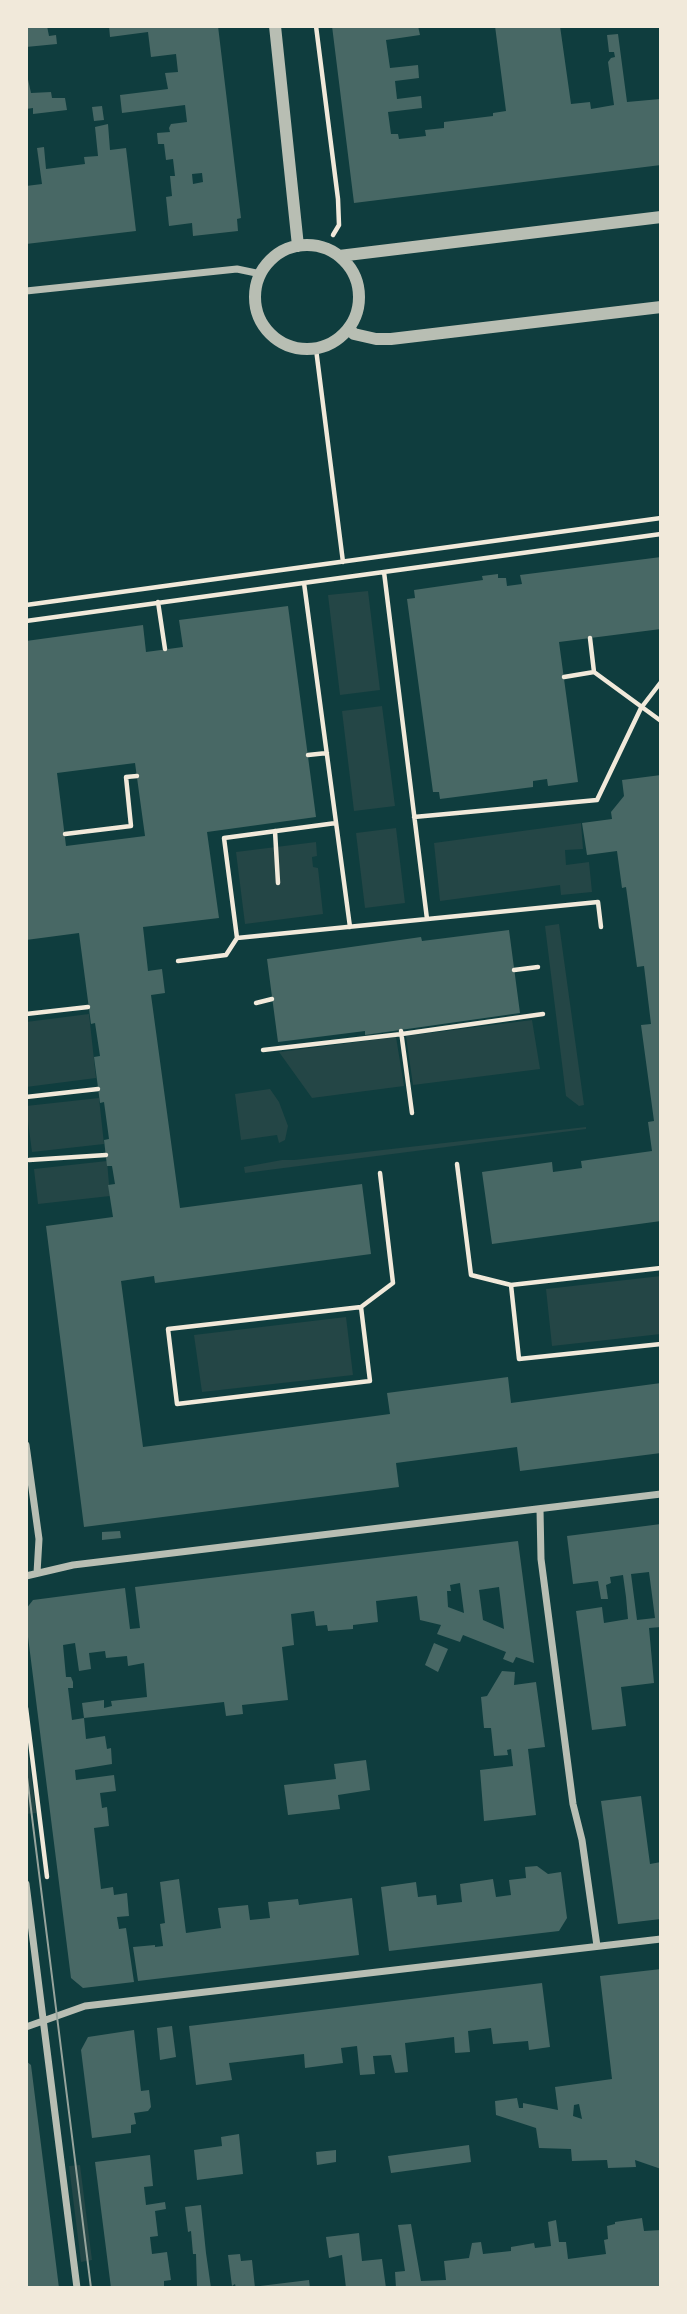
<!DOCTYPE html>
<html>
<head>
<meta charset="utf-8">
<style>
  body { margin:0 }
  #map { position:relative; width:687px; height:2314px; overflow:hidden; background:#0f3d3e; font-family:Rubik,sans-serif }
  canvas { display:block }
  .frame { position:absolute; inset:0; border:28px solid #f1e9da; pointer-events:none }
</style>
</head>
<body>
<div id="map">
<canvas width="687" height="2314"></canvas>
<div class="frame"></div>
</div>
<script>
const c = document.querySelector('canvas').getContext('2d');
c.lineJoin = 'round';
function paint(path, color) {
  c.fillStyle = color;
  c.fill(path, 'evenodd');
}
function poly(rows) {
  const path = new Path2D();
  for (const r of rows) {
    if (r.length === 3) {
      path.moveTo(r[0] + r[2], r[1]);
      path.arc(r[0], r[1], r[2], 0, 2 * Math.PI);
      continue;
    }
    path.moveTo(r[0], r[1]);
    for (let i = 2; i < r.length; i += 2) path.lineTo(r[i], r[i + 1]);
  }
  return path;
}
function strokePath(path, color, width, dash) {
  c.strokeStyle = color;
  c.lineWidth = width;
  c.lineCap = dash ? 'butt' : 'round';
  c.setLineDash(dash || []);
  c.stroke(path);
}
paint(poly([
  [368,591,380,690,340,695,328,595],
  [382,706,395,806,354,811,342,711],
  [581,823,583,849,565,850,566,865,589,862,592,892,561,895,560,885,440,901,434,843],
  [396,828,405,903,365,908,356,833],
  [316,842,317,856,312,857,313,867,318,868,323,914,245,924,236,852],
  [559,924,584,1105,579,1106,566,1096,545,926],
  [89,1014,96,1078,26,1087,26,1022],
  [532,1020,540,1069,413,1085,406,1036],
  [396,1037,404,1086,312,1098,279,1052],
  [270,1089,279,1102,288,1126,285,1140,279,1143,277,1135,241,1140,235,1094],
  [99,1098,104,1144,32,1152,26,1106],
  [586,1127,586,1129,245,1173,244,1167,282,1160,294,1160],
  [107,1161,110,1196,38,1204,34,1169],
  [661,1276,661,1334,552,1346,546,1289],
  [346,1317,353,1375,202,1392,194,1335],
  [26,1737,36,1813,26,1814],
  [80,2165,92,2260,81,2262,69,2166]
]), '#244646');
paint(poly([
  [26,26,47,26,49,36,56,35,57,44,26,47],
  [109,26,218,26,241,218,237,219,238,231,193,236,192,223,169,226,166,197,172,196,170,176,175,176,173,159,166,160,164,144,158,144,157,133,170,132,169,128,171,124,187,122,185,105,122,113,120,95,168,89,165,73,178,72,176,54,151,57,148,32,110,37],
  [202,173,203,182,193,184,192,174],
  [332,26,418,26,420,35,386,40,390,68,418,65,419,78,395,81,397,99,421,96,422,108,388,112,391,134,398,134,399,139,426,136,425,130,444,128,444,122,493,116,493,113,506,111,495,26,560,26,571,104,590,102,591,109,614,105,608,62,611,58,615,57,614,52,609,52,607,35,618,34,627,102,660,99,661,165,354,203],
  [26,70,31,93,51,92,52,98,65,98,67,110,33,114,33,108,26,109],
  [102,106,104,120,94,121,92,107],
  [108,124,110,150,126,148,136,231,26,244,26,186,42,184,37,148,44,147,46,169,85,164,84,157,98,156,95,127],
  [661,557,661,629,559,642,578,782,548,786,547,779,533,781,533,787,440,799,439,792,433,792,407,599,415,598,414,590,483,580,482,576,498,574,498,578,506,578,507,586,522,584,520,575],
  [288,606,316,817,207,832,219,918,143,927,148,971,162,969,165,993,151,995,180,1208,362,1184,371,1254,155,1283,154,1276,121,1281,143,1447,390,1414,387,1393,508,1377,511,1403,661,1383,661,1453,520,1471,517,1447,396,1463,399,1487,84,1527,46,1226,113,1217,108,1185,115,1184,112,1166,107,1166,104,1140,109,1139,104,1102,100,1103,94,1057,100,1056,95,1023,91,1024,79,933,26,940,26,641,143,625,146,652,183,647,179,620],
  [135,763,145,836,66,846,57,773],
  [661,775,661,1221,492,1244,482,1172,552,1162,553,1172,582,1168,581,1161,652,1151,648,1122,654,1121,641,1025,651,1024,644,966,637,967,626,887,622,888,617,851,587,855,582,823,612,819,611,812,624,796,622,780],
  [509,930,520,1013,365,1035,365,1031,278,1042,267,959,421,937,422,941],
  [661,1524,661,1627,649,1628,654,1683,621,1687,626,1726,592,1730,576,1611,602,1607,604,1623,628,1619,626,1597,623,1575,610,1577,611,1583,606,1585,608,1599,601,1599,598,1581,573,1584,567,1536],
  [649,1572,655,1618,637,1620,631,1574],
  [120,1531,121,1538,102,1540,102,1532],
  [518,1541,534,1663,516,1657,513,1663,503,1659,506,1652,463,1635,460,1642,437,1634,441,1625,420,1620,417,1596,376,1601,378,1622,353,1625,353,1629,328,1631,327,1625,316,1626,314,1611,291,1614,294,1645,282,1647,288,1700,242,1705,243,1714,226,1716,224,1702,84,1718,82,1703,104,1700,104,1708,112,1706,111,1701,147,1697,144,1663,128,1666,127,1656,106,1658,105,1651,89,1653,91,1669,79,1671,75,1643,63,1645,66,1677,71,1677,73,1682,73,1688,68,1688,72,1720,84,1718,86,1739,105,1736,107,1749,111,1748,112,1764,75,1770,76,1780,114,1775,116,1791,100,1793,102,1808,107,1807,109,1826,94,1828,101,1889,113,1887,114,1895,127,1893,129,1916,117,1917,119,1929,126,1928,134,1982,83,1988,71,1978,26,1621,26,1609,33,1600,125,1588,130,1629,140,1628,135,1587],
  [460,1583,464,1613,448,1607,447,1591,451,1591,450,1585],
  [499,1587,504,1629,483,1620,479,1590],
  [434,1643,448,1649,438,1672,425,1665],
  [502,1671,515,1672,514,1685,536,1682,545,1747,528,1749,536,1815,484,1821,480,1770,513,1766,511,1749,507,1750,508,1755,494,1756,491,1728,484,1728,481,1697,487,1696],
  [366,1760,370,1790,338,1795,340,1809,288,1815,284,1785,336,1779,334,1764],
  [641,1796,650,1864,661,1862,661,1919,618,1924,601,1801],
  [537,1866,548,1874,561,1872,567,1918,559,1931,389,1951,381,1887,416,1882,418,1897,436,1895,437,1905,462,1902,460,1884,493,1879,496,1897,511,1895,509,1880,526,1878,525,1867],
  [179,1879,186,1933,221,1928,218,1908,248,1905,250,1920,270,1918,268,1902,298,1899,299,1905,352,1898,359,1955,138,1981,133,1947,155,1945,155,1947,163,1946,160,1924,165,1923,160,1882],
  [661,1969,661,2169,635,2160,636,2167,608,2168,607,2160,572,2161,571,2149,539,2148,536,2128,496,2115,495,2101,517,2098,519,2108,523,2108,523,2103,558,2110,555,2087,612,2079,600,1976],
  [579,2104,582,2119,573,2116,574,2105],
  [542,1983,550,2047,529,2050,528,2041,493,2044,491,2028,468,2031,470,2052,455,2053,454,2037,405,2043,408,2072,395,2073,391,2055,373,2056,375,2074,360,2075,357,2046,341,2048,343,2063,305,2068,304,2054,229,2063,232,2080,196,2085,189,2026],
  [172,2026,176,2057,160,2060,157,2028],
  [134,2030,141,2091,149,2090,151,2107,148,2111,134,2113,136,2124,131,2125,131,2133,92,2138,81,2050,88,2037],
  [26,2061,31,2065,59,2288,26,2288],
  [239,2134,243,2174,197,2180,194,2150,222,2146,221,2137],
  [469,2145,471,2162,391,2173,388,2156],
  [336,2150,336,2162,317,2165,316,2152],
  [150,2155,153,2186,144,2187,146,2205,165,2202,166,2209,155,2211,158,2236,150,2237,152,2254,167,2252,171,2280,164,2281,164,2288,111,2288,95,2162],
  [201,2205,206,2253,211,2288,197,2288,196,2254,193,2254,191,2231,188,2232,185,2207],
  [642,2218,644,2231,661,2230,661,2288,396,2288,395,2272,405,2271,398,2225,411,2224,421,2281,446,2280,444,2261,469,2258,472,2243,481,2242,483,2254,511,2251,511,2247,534,2243,535,2248,551,2246,548,2222,556,2220,559,2242,566,2242,568,2259,606,2254,604,2240,608,2239,607,2226,615,2224,615,2222],
  [359,2233,362,2261,382,2259,386,2288,346,2288,342,2255,329,2258,326,2237],
  [240,2254,241,2261,252,2260,255,2288,236,2288,235,2284,232,2286,228,2255],
  [309,2280,310,2288,260,2288,260,2286]
]), '#486865');
strokePath(poly([
  [316,26,338,199,339,225,333,235],
  [316,349,343,562],
  [384,572,427,919],
  [304,583,350,927],
  [158,602,165,649],
  [26,605,661,518],
  [26,621,661,534],
  [590,638,594,672],
  [564,677,594,672,661,721],
  [308,755,327,753],
  [414,817,597,800,641,708,661,682],
  [336,823,224,838,237,938,598,902,601,927],
  [275,831,278,883],
  [65,834,131,826,126,777,137,776],
  [178,961,226,955,237,938],
  [514,970,538,967],
  [256,1003,272,999],
  [26,1014,88,1007],
  [401,1031,412,1113],
  [263,1050,402,1034,543,1014],
  [26,1097,98,1089],
  [29,1160,106,1155],
  [457,1164,471,1275,511,1285,661,1268],
  [511,1285,519,1359,661,1344],
  [361,1307,370,1381,177,1404,168,1329,361,1307,393,1283,380,1173],
  [26,1708,47,1877]
]), '#f1e9da', 4.5);
strokePath(poly([
  [26,291,237,269,261,274],
  [26,1445,39,1539,37,1573],
  [540,1509,541,1559,573,1804,582,1840,597,1946],
  [26,1576,73,1565,661,1494],
  [26,1884,77,2288],
  [26,2027,85,2006,661,1939]
]), '#b8beb3', 7);
strokePath(poly([
  [275,26,298,246],
  [307,297,52],
  [339,256,661,217],
  [349,329,354,334,376,339,391,339,661,307]
]), '#b8beb3', 12);
strokePath(poly([
  [26,1769,91,2288]
]), '#97a49c', 2);
</script>
</body>
</html>
